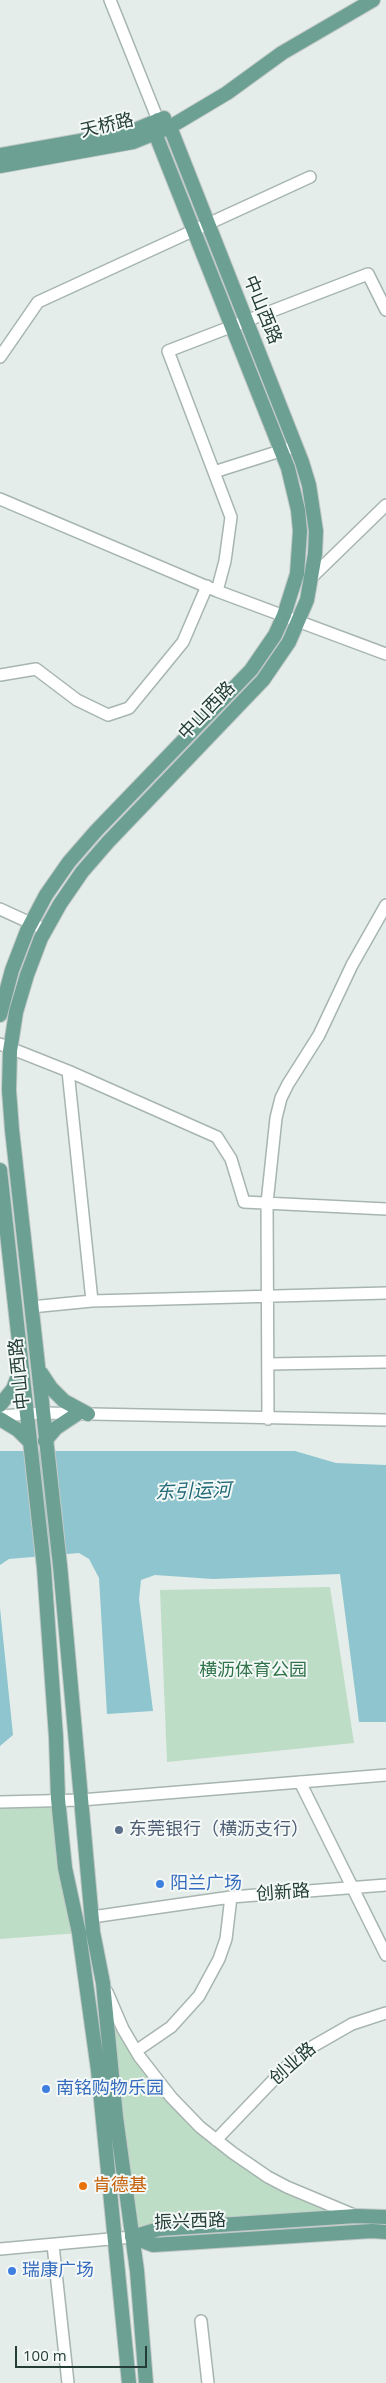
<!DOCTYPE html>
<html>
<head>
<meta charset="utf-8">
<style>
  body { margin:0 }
  #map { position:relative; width:386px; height:2383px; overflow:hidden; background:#e4ede9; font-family:"Open Sans",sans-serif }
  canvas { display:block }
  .scale { position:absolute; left:15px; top:2346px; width:132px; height:22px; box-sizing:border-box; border:2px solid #243e37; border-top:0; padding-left:6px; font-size:15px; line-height:18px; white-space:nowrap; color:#243e37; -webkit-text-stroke:4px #f4f9f7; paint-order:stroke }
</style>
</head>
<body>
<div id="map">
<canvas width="386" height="2383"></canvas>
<div class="scale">100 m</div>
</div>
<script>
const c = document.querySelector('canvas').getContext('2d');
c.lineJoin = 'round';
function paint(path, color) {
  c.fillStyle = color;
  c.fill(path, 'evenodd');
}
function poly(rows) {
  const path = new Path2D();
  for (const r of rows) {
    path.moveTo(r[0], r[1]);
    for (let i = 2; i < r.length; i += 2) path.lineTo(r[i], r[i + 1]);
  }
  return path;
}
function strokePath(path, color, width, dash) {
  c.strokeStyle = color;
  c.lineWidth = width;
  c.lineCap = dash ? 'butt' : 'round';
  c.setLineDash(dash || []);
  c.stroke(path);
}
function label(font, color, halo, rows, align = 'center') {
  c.font = font + ' "Open Sans","Noto Sans SC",sans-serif';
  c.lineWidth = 4;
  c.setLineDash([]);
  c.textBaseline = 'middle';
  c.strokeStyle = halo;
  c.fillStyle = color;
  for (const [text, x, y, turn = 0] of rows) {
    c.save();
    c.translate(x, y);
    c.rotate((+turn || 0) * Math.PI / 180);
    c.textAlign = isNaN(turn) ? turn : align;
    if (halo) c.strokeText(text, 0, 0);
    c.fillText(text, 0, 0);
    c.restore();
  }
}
paint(poly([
  [330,1587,354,1743,167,1762,160,1590],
  [58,1799,79,1933,0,1939,0,1802],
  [103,1983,146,2065,233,2153,356,2216,132,2235]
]), '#beddc6');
paint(poly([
  [0,1451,295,1451,336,1463,386,1465,386,1722,359,1722,340,1574,213,1579,155,1575,141,1580,139,1599,153,1711,107,1714,99,1578,89,1559,79,1553,9,1559,0,1565],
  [0,1608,13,1735,0,1746]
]), '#8fc5cf');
const minor = poly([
  [110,0,158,120],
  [0,357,38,302,310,177],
  [214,472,296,446],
  [0,499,217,591,386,654],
  [312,577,386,505],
  [217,591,225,561,231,517,168,351,368,274,386,310],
  [0,675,36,669,77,700,108,715,129,708,183,642,207,586],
  [0,909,46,930],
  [0,1044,68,1071,217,1137,231,1159,244,1202,386,1209],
  [68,1071,92,1301],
  [31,1307,92,1301,386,1293],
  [268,1364,386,1362],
  [0,1416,43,1413,386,1420],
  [268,1419,267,1203,276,1118,281,1098,288,1084,319,1035,352,965,386,905],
  [300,1782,386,1955],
  [0,1802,81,1800,386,1775],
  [92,1917,231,1897,386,1885],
  [107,1992,123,2029,139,2056,171,2097,200,2127,233,2153,268,2177,287,2187,354,2215],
  [136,2051,171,2027,199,1996,219,1959,226,1939,231,1897],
  [216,2140,283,2070,310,2048,352,2024,386,2013],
  [53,2245,68,2383],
  [0,2249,132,2237],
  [201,2321,208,2383]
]);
const major = poly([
  [0,155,130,132,164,118],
  [0,166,133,142,170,127,227,93,282,53,373,0],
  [0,1015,12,970,27,931,46,895,69,862,96,831,251,670,275,635,284,615,297,574,300,531,298,510,288,468,155,133,158,120],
  [0,1170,44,1568,56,1737,58,1799,65,1868,79,1933,98,2070,129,2383],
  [41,1373,51,1388,64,1401,88,1414],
  [0,1405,13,1389,21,1368],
  [0,1419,18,1430,30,1442],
  [45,1441,56,1428,77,1414],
  [132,2237,159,2229,356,2216,386,2217],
  [132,2237,153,2245,372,2231,386,2232],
  [146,2383,137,2271,116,2117,103,1983,93,1932,60,1565,12,1130,9,1090,10,1051,16,1012,27,975,41,938,60,904,82,872,108,842,263,680,289,642,307,600,315,554,316,531,309,485,302,462,170,127,158,120]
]);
strokePath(minor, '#a7b5b0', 14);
strokePath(major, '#c2c9c7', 16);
strokePath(minor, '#fff', 11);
strokePath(major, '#6ba092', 14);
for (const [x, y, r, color] of [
  [119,1830,5,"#5c6f8a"],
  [160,1884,5,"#3f7fe0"],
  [46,2089,5,"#3f7fe0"],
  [83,2186,5,"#e8710a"],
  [12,2271,5,"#3f7fe0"]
]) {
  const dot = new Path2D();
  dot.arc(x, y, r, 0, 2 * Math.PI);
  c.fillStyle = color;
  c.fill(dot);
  strokePath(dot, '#f4f9f7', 2);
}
label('18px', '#243e37', '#f4f9f7', [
  ["天桥路",107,126,-13],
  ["中山西路",262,310,68],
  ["中山西路",207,711,-46],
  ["中山西路",20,1374,-96],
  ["创新路",283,1893,-4],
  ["创业路",293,2064,-41],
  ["振兴西路",190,2222,-2]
]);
label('18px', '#30734a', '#f4f9f7', [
  ["横沥体育公园",253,1671]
]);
label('18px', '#4e5e75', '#f4f9f7', [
  ["东莞银行（横沥支行）",129,1830]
], 'left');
label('18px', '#366cbe', '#f4f9f7', [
  ["阳兰广场",170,1884],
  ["南铭购物乐园",56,2089],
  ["瑞康广场",22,2271]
], 'left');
label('18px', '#c56008', '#f4f9f7', [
  ["肯德基",93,2186]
], 'left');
label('italic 19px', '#206977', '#f4f9f7', [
  ["东引运河",193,1492,-2]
]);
</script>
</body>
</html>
